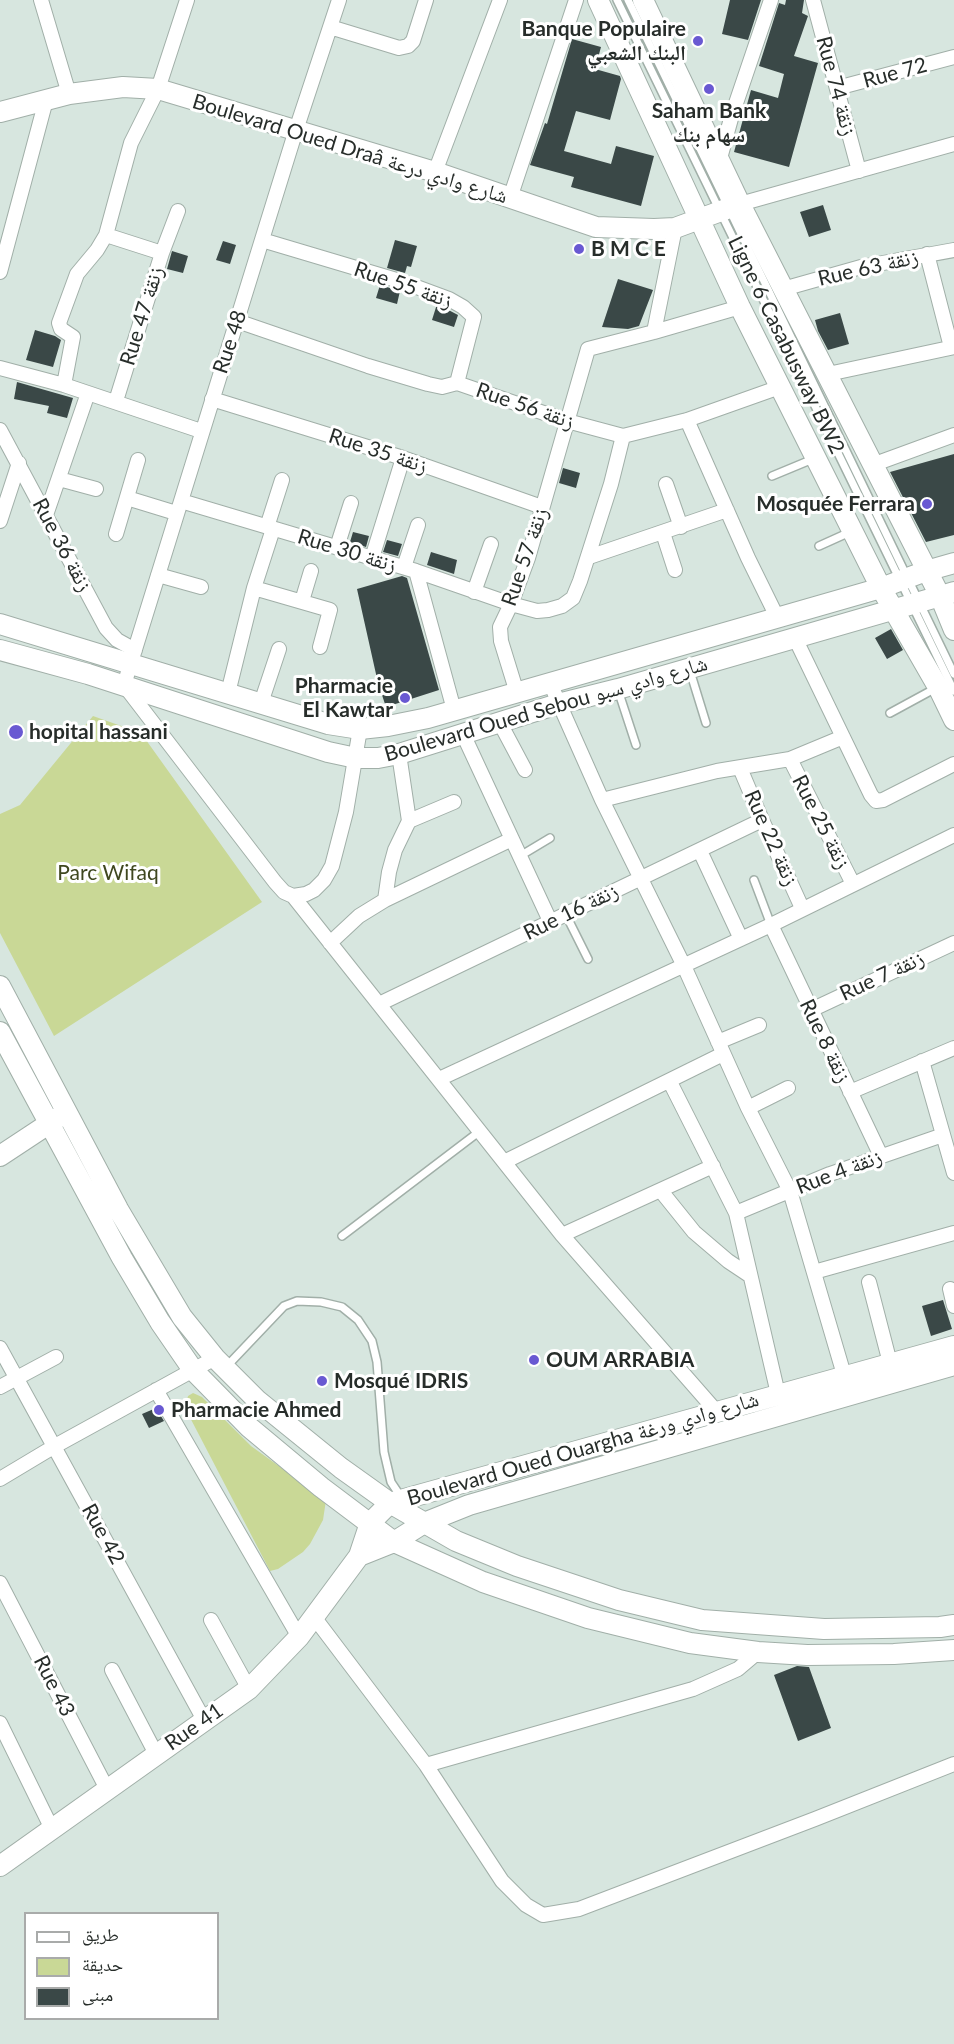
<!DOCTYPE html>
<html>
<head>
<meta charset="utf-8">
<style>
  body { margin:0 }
  #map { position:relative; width:954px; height:2044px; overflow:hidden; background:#d7e6df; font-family:Lato,"Noto Naskh Arabic",sans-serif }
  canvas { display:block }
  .legend { position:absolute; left:24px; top:1912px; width:195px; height:108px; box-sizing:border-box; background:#fff; border:2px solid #a9abaa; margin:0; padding:8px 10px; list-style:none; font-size:18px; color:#272d2a }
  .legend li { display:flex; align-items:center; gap:12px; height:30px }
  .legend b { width:30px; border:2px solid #a9abaa }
</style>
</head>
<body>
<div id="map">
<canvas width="954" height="2044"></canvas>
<ul class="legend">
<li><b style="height:8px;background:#fff"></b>طريق</li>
<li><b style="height:16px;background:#c9d896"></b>حديقة</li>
<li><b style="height:16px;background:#3a4847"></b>مبنى</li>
</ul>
</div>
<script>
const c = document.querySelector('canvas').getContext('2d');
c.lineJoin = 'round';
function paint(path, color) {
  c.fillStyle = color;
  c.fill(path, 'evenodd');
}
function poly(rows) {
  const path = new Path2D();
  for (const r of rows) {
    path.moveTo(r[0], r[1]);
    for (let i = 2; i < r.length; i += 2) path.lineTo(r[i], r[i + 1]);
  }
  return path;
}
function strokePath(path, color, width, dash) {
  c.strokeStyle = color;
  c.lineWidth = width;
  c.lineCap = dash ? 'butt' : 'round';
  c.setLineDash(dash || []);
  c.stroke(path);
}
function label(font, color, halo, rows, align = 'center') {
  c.font = font + ' Lato,"Noto Naskh Arabic",sans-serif';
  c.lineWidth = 6;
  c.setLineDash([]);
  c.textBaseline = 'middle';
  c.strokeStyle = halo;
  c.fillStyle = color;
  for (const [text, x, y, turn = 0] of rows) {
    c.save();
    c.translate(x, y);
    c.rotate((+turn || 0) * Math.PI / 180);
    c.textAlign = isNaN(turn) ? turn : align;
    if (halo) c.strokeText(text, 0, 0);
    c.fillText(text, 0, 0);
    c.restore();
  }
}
paint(poly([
  [93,716,141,733,262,902,54,1036,0,933,0,814,20,805],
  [193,1393,202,1397,251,1446,326,1500,323,1520,310,1544,303,1552,278,1569,270,1571,185,1408,188,1396]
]), '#c9d896');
paint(poly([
  [730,0,761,0,748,40,722,34],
  [786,0,804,0,802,13,808,16,794,56,818,63,789,167,734,152,751,90,778,98,784,74,759,66,779,3,785,5],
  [572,39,601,47,595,69,620,76,621,79,610,120,576,111,564,151,611,164,616,146,654,156,641,206,571,187,574,177,530,165,545,123,547,124],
  [823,205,831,230,809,237,800,212],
  [395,240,417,246,411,267,407,266,405,273,387,268],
  [223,241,236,245,230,264,216,260],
  [172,251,188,256,183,273,167,269],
  [618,279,653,290,639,326,628,329,602,327],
  [380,285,400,291,397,304,376,298],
  [437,304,458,315,454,327,432,320],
  [840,313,849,344,828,350,818,331,815,320],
  [35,330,55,336,61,340,53,367,26,360],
  [17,382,73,398,67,418,47,413,49,406,14,399],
  [954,454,954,535,926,542,890,472],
  [563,468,580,473,576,488,559,483],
  [353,532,369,536,366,547,350,542],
  [387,540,402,544,398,556,383,552],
  [431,552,457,560,454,574,427,565],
  [402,576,407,578,439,690,386,707,378,683,357,589],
  [891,629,903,650,887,659,875,638],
  [943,1300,952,1329,931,1336,922,1306],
  [156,1408,164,1421,149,1428,142,1414],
  [797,1666,809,1667,831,1728,798,1741,774,1675]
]), '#3a4847');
const lane = poly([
  [617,0,954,691],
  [628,0,954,674],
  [772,476,813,459],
  [819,546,850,532],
  [690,671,706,723],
  [618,690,636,745],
  [890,713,936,688],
  [520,856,550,838],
  [754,880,771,925],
  [566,915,588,959],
  [342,1236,480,1131],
  [227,1366,284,1306,297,1301,321,1302,342,1307,358,1320,372,1341,377,1362,384,1452,391,1482,401,1497]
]);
const street = poly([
  [41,0,69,94],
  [339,0,296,130,124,685,275,882,284,892,293,896,562,1235,716,1411],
  [813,0,859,171],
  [330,27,399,48,408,46,413,41,426,0],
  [837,88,954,57],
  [719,162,732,115,771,0],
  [435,172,500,0],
  [510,198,576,0],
  [740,204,954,144],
  [106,235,162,253],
  [262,240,403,282,449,299,463,307,474,317,457,383],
  [927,254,951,347],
  [0,272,46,100],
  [783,289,861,267,954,250],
  [237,321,368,366,428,384,442,387,457,383,567,421,623,436,687,420,780,387],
  [654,332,675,228],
  [0,368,64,385,201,431],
  [828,374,954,347],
  [64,385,73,337,61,329,59,323,77,274,97,250,106,235,131,143,158,89,187,0],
  [212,399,403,458,542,507],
  [116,401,162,253,178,211],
  [687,420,748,558,777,617],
  [0,430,106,628,117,640,135,650],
  [872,465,954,435],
  [59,479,96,489],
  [666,484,681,527],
  [127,498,176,513],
  [181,501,416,571,511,604,537,611,548,610,562,606,573,598,580,581,611,484,623,436],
  [46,515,88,393],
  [0,521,19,463],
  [267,527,282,480],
  [663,533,675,570],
  [116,534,138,460],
  [337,547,351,503],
  [589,557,727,510],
  [372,558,403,458],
  [404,567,418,525],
  [416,571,454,710],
  [158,575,201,587],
  [254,588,330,610,320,647],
  [474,592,491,544],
  [302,601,311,571],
  [795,638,871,795,876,801,883,800,954,764],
  [550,683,602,800,684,966,748,1108,790,1191,847,1385],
  [228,693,254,588,273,529],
  [517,693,501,641,500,627,511,604,528,558,588,349,654,332,740,307],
  [261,703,279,649],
  [500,723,525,770],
  [463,734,551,923],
  [790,759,853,884],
  [740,768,762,820,802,908],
  [602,800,717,771,790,759,843,737],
  [409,821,454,802],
  [700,851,741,939],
  [293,896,306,894,314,890,324,880,332,866,346,812,360,729],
  [385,900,389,872,395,850,409,821,399,754],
  [771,925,881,1156],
  [330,943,359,916,385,900,512,839],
  [379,1004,762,820],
  [811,1010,954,943],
  [718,1042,759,1025],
  [922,1061,954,1173],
  [439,1079,771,925,954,835],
  [670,1082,736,1213,778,1394],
  [850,1092,954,1048],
  [748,1108,788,1088],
  [504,1162,723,1054],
  [661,1191,694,1232,728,1261,749,1275],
  [736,1213,830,1174,943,1135],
  [562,1235,713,1166],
  [814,1272,954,1233],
  [869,1282,890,1363],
  [950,1289,954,1306],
  [0,1348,204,1720],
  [0,1387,56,1357],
  [156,1390,299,1637],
  [0,1479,55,1446,215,1358],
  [0,1583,107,1789],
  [314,1617,426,1765,502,1881,526,1905,543,1915,579,1909,815,1819,954,1764],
  [211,1620,249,1689],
  [112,1670,156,1754],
  [0,1723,52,1829],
  [426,1765,693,1689,738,1669,758,1652]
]);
const secondary = poly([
  [598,0,740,307,881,588,938,687,954,720],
  [643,0,740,204,940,596,954,630],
  [0,112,69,94,123,87,158,89,435,172,596,227,654,229,675,228,740,204],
  [0,624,328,724,360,729,388,726,428,718,881,588,926,571,954,563],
  [0,650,88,674,328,752,356,758,378,758,399,754,558,704,618,689,954,592],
  [0,986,118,1209,182,1317,215,1358,257,1400,341,1468,390,1503,456,1541,517,1566,619,1600,702,1620,824,1629,940,1627,954,1625],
  [0,1032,122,1258,160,1322,193,1370,249,1427,321,1487,394,1542,483,1582,588,1618,690,1643,758,1652,807,1655,894,1654,954,1650],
  [0,1156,59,1117],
  [359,1556,394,1542,424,1523,469,1505,954,1365],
  [0,1866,249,1689,299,1637,359,1556,370,1523,390,1503,954,1346]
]);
strokePath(lane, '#a1afa8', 10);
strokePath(street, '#a1afa8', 16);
strokePath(secondary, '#a1afa8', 22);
strokePath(lane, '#fff', 7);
strokePath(street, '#fff', 14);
strokePath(secondary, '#fff', 20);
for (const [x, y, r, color] of [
  [698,41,6,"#6959d2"],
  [709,89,6,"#6959d2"],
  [579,249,6,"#6959d2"],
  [927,504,6,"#6959d2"],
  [405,698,6,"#6959d2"],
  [16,732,8,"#6959d2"],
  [534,1360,6,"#6959d2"],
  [322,1381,6,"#6959d2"],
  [159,1410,6,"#6959d2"]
]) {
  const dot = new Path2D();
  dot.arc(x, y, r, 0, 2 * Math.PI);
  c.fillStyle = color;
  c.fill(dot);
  strokePath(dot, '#fff', 2);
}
label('bold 21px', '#272d2a', '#fff', [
  ["Banque Populaire",686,29,"right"],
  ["البنك الشعبي",686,53,"right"],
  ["Saham Bank",709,111,"center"],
  ["سهام بنك",709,135,"center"],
  ["B M C E",591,249],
  ["Mosquée Ferrara",915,504,"right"],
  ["Pharmacie",393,686,"right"],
  ["El Kawtar",393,710,"right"],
  ["hopital hassani",29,732],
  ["OUM ARRABIA",546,1360],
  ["Mosqué IDRIS",334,1381],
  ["Pharmacie Ahmed",171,1410]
], 'left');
label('21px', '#272d2a', '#fff', [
  ["Rue 72",895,73,-15],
  ["Rue 74 زنقة",836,86,75],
  ["Boulevard Oued Draâ شارع وادي درعة",350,149,17],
  ["Rue 63 زنقة",868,268,-13],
  ["Rue 55 زنقة",403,285,19],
  ["Rue 47 زنقة",142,316,-73],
  ["Rue 48",230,342,-72],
  ["Ligne 6 Casabusway BW2",786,345,64],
  ["Rue 56 زنقة",525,406,19],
  ["Rue 35 زنقة",378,451,18],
  ["Rue 36 زنقة",62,545,62],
  ["Rue 30 زنقة",347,551,17],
  ["Rue 57 زنقة",525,557,-71],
  ["Boulevard Oued Sebou شارع وادي سبو",546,709,-16],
  ["Rue 25 زنقة",821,822,63],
  ["Rue 22 زنقة",771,838,66],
  ["Rue 16 زنقة",571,912,-26],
  ["Rue 7 زنقة",882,976,-25],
  ["Rue 8 زنقة",825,1041,64],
  ["Rue 4 زنقة",839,1172,-21],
  ["Boulevard Oued Ouargha شارع وادي ورغة",583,1449,-16],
  ["Rue 42",103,1534,61],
  ["Rue 43",54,1686,63],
  ["Rue 41",194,1727,-35]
]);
label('21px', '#3f471f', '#fff', [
  ["Parc Wifaq",108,873]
]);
</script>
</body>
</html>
